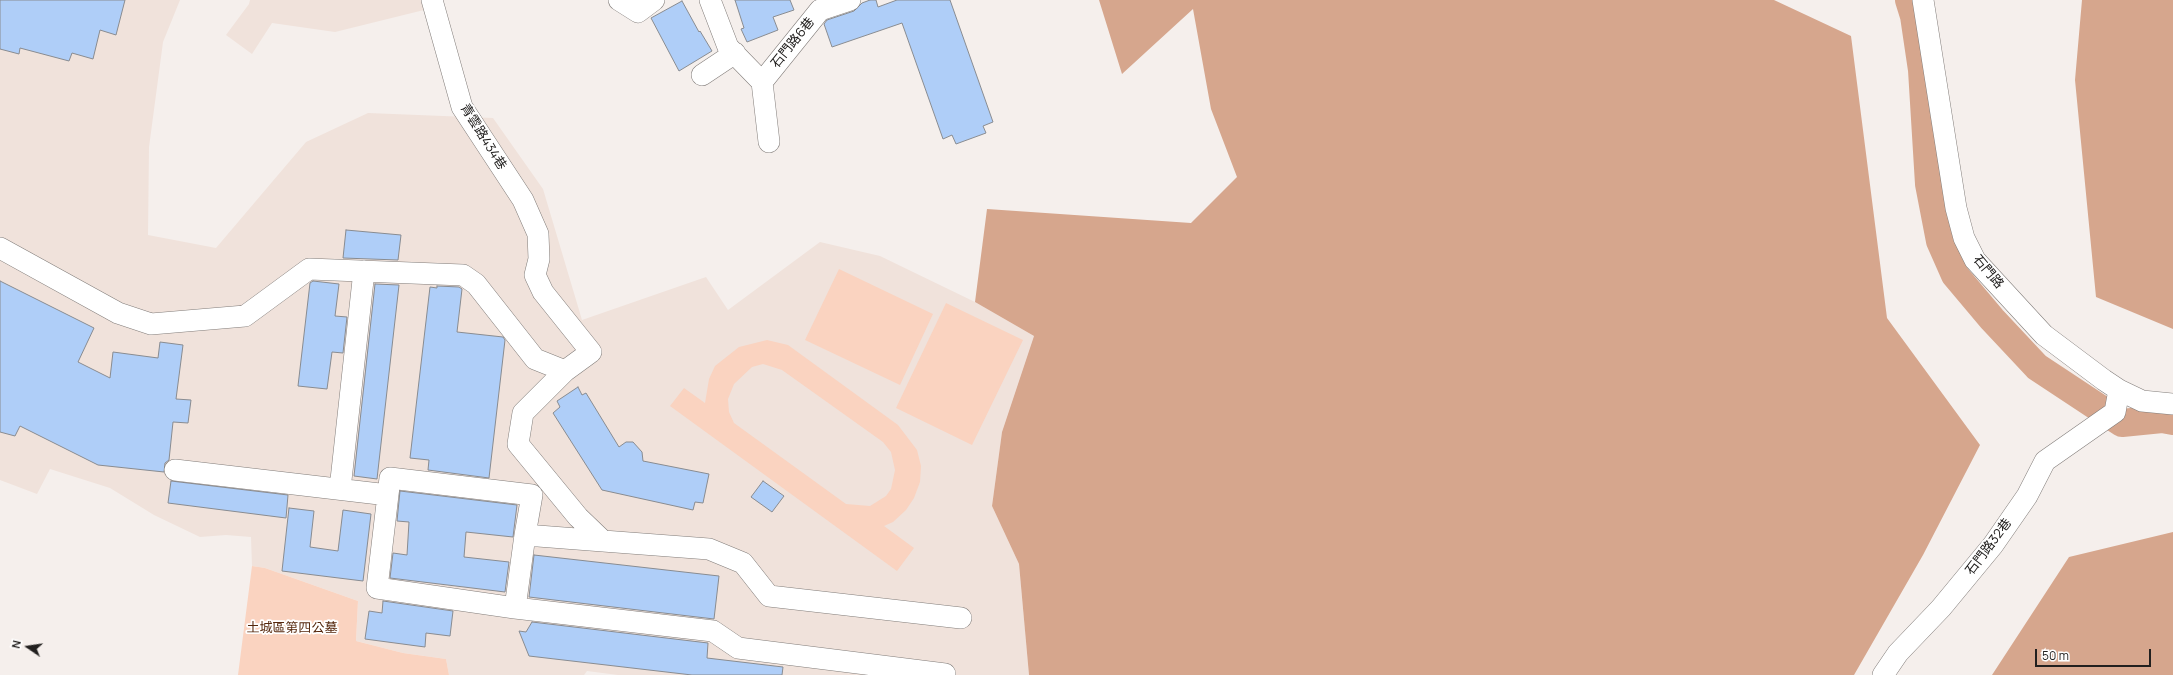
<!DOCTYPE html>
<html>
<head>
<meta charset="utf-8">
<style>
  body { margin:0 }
  #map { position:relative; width:2173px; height:675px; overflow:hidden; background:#f5efec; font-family:Manrope,sans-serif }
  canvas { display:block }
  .north { position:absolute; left:8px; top:627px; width:40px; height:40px; -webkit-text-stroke:3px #fff; paint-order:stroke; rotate:283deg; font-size:11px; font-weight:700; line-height:16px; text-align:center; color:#22201f }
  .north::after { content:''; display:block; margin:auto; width:14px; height:18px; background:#22201f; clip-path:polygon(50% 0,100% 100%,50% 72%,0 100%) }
  .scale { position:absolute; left:2035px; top:649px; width:116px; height:18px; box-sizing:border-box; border:2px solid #22201f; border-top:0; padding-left:5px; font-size:12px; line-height:14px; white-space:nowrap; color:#22201f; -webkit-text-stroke:3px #fff; paint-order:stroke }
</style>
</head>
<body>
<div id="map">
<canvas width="2173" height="675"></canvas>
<div class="north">N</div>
<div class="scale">50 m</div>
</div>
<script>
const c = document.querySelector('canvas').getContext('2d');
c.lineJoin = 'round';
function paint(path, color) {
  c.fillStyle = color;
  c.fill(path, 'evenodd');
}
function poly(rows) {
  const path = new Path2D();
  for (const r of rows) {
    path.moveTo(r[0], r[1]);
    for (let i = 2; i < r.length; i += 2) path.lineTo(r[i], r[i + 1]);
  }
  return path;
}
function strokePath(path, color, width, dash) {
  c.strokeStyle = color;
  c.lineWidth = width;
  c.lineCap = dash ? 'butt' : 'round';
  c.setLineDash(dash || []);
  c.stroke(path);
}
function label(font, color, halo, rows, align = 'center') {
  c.font = font + ' Manrope,"Noto Sans TC",sans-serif';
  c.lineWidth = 3.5;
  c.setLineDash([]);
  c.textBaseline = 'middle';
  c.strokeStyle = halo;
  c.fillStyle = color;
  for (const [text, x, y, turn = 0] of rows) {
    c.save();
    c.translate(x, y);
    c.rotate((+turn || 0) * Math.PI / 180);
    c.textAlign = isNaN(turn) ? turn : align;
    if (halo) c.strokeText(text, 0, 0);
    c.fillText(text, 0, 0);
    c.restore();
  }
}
paint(poly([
  [0,0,180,0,163,42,149,147,148,235,216,248,306,142,368,113,493,118,543,189,582,320,706,277,728,310,820,242,880,256,975,302,1034,336,1002,432,992,506,1019,564,1029,675,618,675,587,671,584,675,449,675,446,659,403,653,356,641,358,601,265,568,252,566,251,537,226,535,200,537,154,515,110,488,50,469,37,494,0,480],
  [250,0,425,0,428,9,335,32,272,23,252,54,226,35,249,4]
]), '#f0e2db');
paint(poly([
  [839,269,933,314,900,385,805,340],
  [946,303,1023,340,972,445,896,408],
  [767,340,788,345,898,425,917,450,921,466,920,482,914,498,906,510,893,522,884,526,914,548,897,571,670,406,684,388,705,403,709,379,715,366,739,347],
  [763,364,782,370,883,442,891,452,895,470,891,489,886,496,870,506,846,504,734,423,729,412,728,399,734,384,752,367],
  [252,566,265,568,358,601,356,641,403,653,446,659,449,675,238,675]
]), '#fad3c0');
paint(poly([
  [1099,0,1774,0,1851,36,1887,318,1980,445,1923,555,1854,675,1029,675,1019,564,992,506,1002,432,1034,336,975,302,987,209,1191,223,1237,177,1211,109,1193,9,1122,74],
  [2082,0,2173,0,2173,329,2096,297,2075,80],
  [2173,532,2173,675,1992,675,2069,557]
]), '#d6a68d');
strokePath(poly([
  [1909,0,1914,16,1922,70,1929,184,1940,241,1955,275,1992,319,2037,367,2093,404,2122,423,2162,419,2173,421]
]), '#d6a68d', 28);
const building = poly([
  [0,0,125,0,116,35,100,30,93,59,72,53,69,61,20,48,19,54,0,49,0,0],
  [735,0,790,0,794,10,773,17,778,30,747,42,741,29,744,28,735,0],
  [870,0,876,0,878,7,897,0,950,0,993,122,983,126,986,133,956,144,952,135,943,139,902,23,832,47,824,24,827,20,854,11,862,3,870,0],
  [682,1,699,32,700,31,712,51,679,71,651,18,682,1],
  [346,230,401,235,398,260,343,258,346,230],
  [0,281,94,328,78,362,110,378,113,352,158,358,160,342,183,345,176,399,191,400,188,423,173,422,169,460,165,463,164,472,98,465,20,426,15,436,0,432,0,281],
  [313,281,339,284,335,316,347,317,343,353,332,352,327,389,298,386,310,283,313,281],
  [375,284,399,285,377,479,354,476,375,284],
  [437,286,459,287,462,289,457,332,503,337,505,340,489,478,428,470,429,460,410,458,430,287,437,288,437,286],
  [578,387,582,395,586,393,619,447,626,442,633,442,642,452,643,461,709,474,703,503,695,502,693,510,602,490,553,413,560,407,557,401,578,387],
  [171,481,288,495,286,518,168,503,171,481],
  [763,481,784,496,772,512,751,497,763,481],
  [400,491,517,505,513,537,466,532,464,557,509,562,505,592,390,578,393,553,407,555,409,522,397,521,400,491],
  [289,508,314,511,310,547,338,551,343,510,371,514,363,581,282,571,289,508],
  [534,555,719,576,714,619,529,597,534,555],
  [383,601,453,611,450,636,426,633,425,647,365,639,369,611,382,613,383,601],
  [532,622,708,643,707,658,783,667,782,675,692,675,529,656,519,631,526,632,532,622]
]);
paint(building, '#afcef8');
strokePath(building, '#898c91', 1);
const minor = poly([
  [432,0,462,107,523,200,538,234,539,259,535,275,543,292,591,352,565,371,523,413,518,444,578,517,603,541,709,549,743,563,769,596,961,618],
  [619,0,638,12,654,0],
  [710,0,728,47,762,82,769,142],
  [1923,0,1956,208,1964,238,1975,260,2044,335,2104,380,2119,390,2142,401,2173,404],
  [702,75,735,53],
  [762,82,820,10,850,0],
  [0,248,118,313,151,324,245,316,309,269,463,275,476,284,535,359,565,371],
  [175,470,388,495],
  [340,489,364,271],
  [525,535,515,608,377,588,390,478,532,495,525,535,603,541],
  [515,608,713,631,738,648,945,674],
  [1883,675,1898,653,1941,608,1993,545,2027,496,2045,461,2115,412,2119,390]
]);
strokePath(minor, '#827d7a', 22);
strokePath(minor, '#fff', 21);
label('13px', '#22201f', '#fff', [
  ["石門路6巷",793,43,-51],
  ["青雲路434巷",483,137,58],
  ["石門路",1988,272,50],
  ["石門路32巷",1989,547,-53]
]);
label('13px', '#55270c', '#fff', [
  ["土城區第四公墓",292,628]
]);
</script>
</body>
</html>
